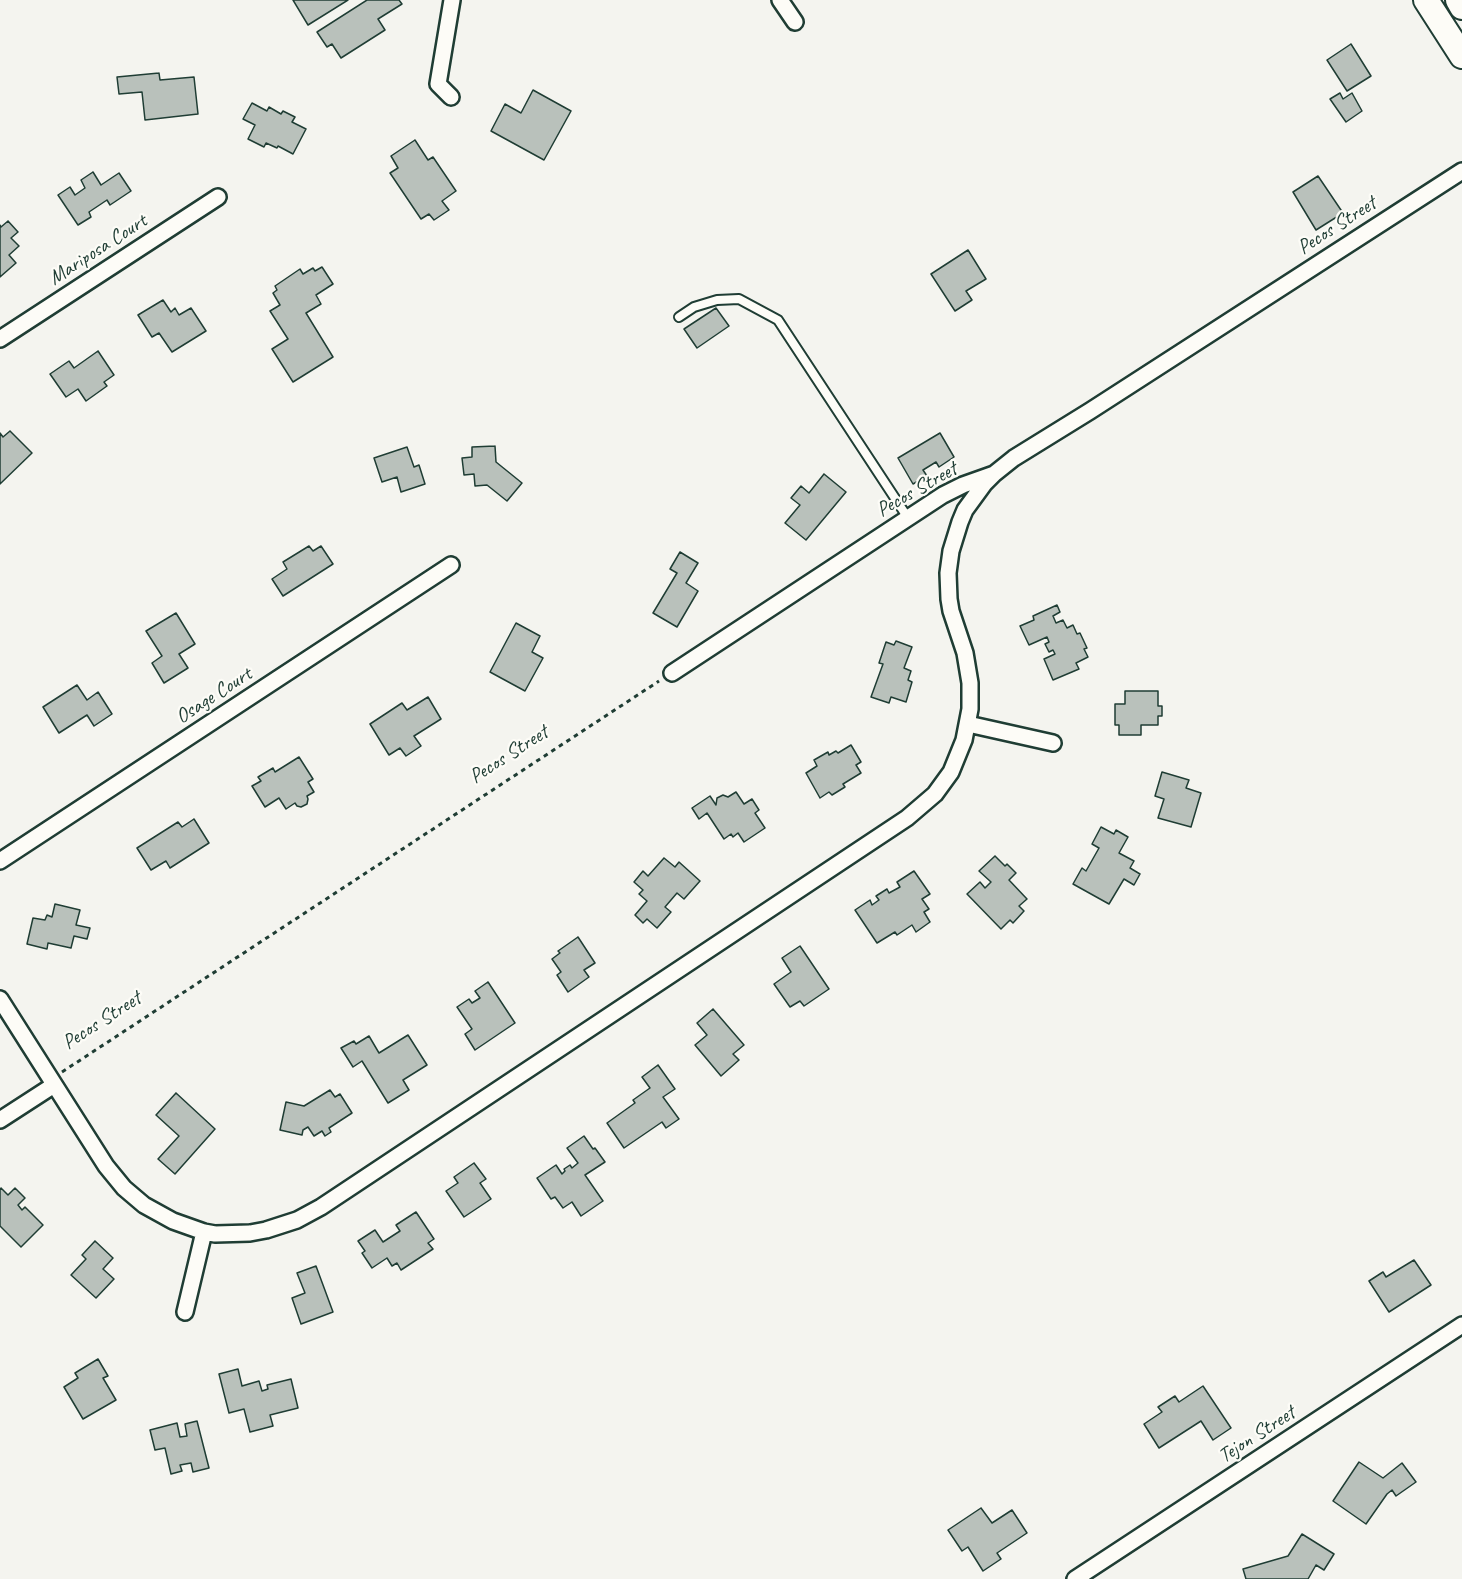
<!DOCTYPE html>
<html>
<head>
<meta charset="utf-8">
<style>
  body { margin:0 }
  canvas { display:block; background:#f4f4ef }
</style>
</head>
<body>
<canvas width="1462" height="1579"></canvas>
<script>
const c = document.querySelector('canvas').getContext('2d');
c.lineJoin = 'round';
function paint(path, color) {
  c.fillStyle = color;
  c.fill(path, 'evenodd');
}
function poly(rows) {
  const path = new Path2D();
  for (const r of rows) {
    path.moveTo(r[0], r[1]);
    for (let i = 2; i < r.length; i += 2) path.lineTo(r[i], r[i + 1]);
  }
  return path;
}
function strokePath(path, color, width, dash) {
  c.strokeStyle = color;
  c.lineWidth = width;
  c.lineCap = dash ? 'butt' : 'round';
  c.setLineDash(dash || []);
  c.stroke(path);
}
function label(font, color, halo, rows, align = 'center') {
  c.font = font + ' Caveat,sans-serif';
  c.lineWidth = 4.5;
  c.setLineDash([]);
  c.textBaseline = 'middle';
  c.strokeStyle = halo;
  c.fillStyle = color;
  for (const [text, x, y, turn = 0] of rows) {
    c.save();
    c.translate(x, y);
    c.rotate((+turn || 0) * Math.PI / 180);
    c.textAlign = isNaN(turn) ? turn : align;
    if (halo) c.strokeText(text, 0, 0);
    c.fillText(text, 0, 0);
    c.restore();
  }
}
const building = poly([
  [293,0,348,0,308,25,293,0],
  [367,0,399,0,402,4,378,19,385,30,341,58,332,44,327,47,317,32,367,0],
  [1351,44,1371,76,1347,91,1327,60,1351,44],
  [159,73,160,80,194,77,198,114,145,120,142,92,119,94,117,77,159,73],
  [533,90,571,111,544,160,491,131,505,104,521,113,533,90],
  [1340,93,1343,99,1352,93,1362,111,1346,122,1330,99,1340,93],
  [252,103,267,111,269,107,281,114,283,111,295,117,292,122,306,129,293,154,278,146,277,148,266,143,264,147,248,139,255,125,243,119,252,103],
  [415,140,428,160,433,157,456,191,442,201,449,210,434,220,429,214,421,219,390,173,398,168,391,156,415,140],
  [93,172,101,185,119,173,131,191,110,205,107,200,89,212,91,217,78,225,58,195,70,187,75,195,85,188,81,180,93,172],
  [1318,176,1343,213,1316,230,1293,192,1318,176],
  [8,221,18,232,11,238,19,246,9,255,16,263,0,277,0,225,1,227,8,221],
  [968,250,986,279,966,291,972,300,955,311,931,274,968,250],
  [322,267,333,284,316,295,321,304,306,313,333,357,293,382,272,349,288,339,270,311,280,305,273,293,277,290,275,286,300,269,303,274,313,268,315,271,322,267],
  [163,300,171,312,175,308,179,315,191,308,206,331,172,352,159,333,152,337,138,315,163,300],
  [716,308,729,326,697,348,684,329,716,308],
  [98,351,114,375,104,382,107,386,86,401,78,389,66,397,50,374,69,361,74,368,98,351],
  [10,431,32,453,0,484,0,433,3,437,10,431],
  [940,433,954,457,939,467,936,462,923,470,927,476,913,484,898,458,940,433],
  [495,446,496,462,522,483,507,501,487,485,475,486,474,474,464,475,462,458,472,457,472,447,495,446],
  [407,447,414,467,419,465,425,484,401,492,397,477,382,482,374,458,407,447],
  [824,474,846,492,806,540,785,523,800,505,791,498,801,486,809,493,824,474],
  [309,546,313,551,321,546,333,564,283,596,272,579,287,569,283,562,309,546],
  [680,552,698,563,686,583,698,591,677,627,653,613,677,573,670,569,680,552],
  [1057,605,1060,612,1053,616,1056,623,1063,620,1067,628,1073,625,1077,634,1080,633,1087,648,1084,649,1088,657,1076,663,1079,669,1053,680,1044,659,1055,654,1053,650,1049,652,1045,644,1049,642,1047,637,1029,645,1020,626,1034,620,1033,616,1057,605],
  [176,613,195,644,179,654,188,668,164,683,152,663,162,656,146,631,176,613],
  [516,623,540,636,532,652,543,658,525,691,490,672,516,623],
  [896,641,912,647,904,668,911,671,908,680,912,682,906,702,891,697,889,703,871,697,883,664,879,663,886,642,894,645,896,641],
  [77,685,87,700,98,692,112,714,94,726,87,715,59,733,43,707,77,685],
  [1125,691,1158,691,1158,706,1162,706,1162,716,1158,716,1158,725,1141,725,1141,735,1119,735,1119,725,1115,725,1115,704,1125,704,1125,691],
  [428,697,441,719,414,736,421,746,406,756,400,748,389,755,370,724,402,703,407,710,428,697],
  [851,745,861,762,856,765,861,773,843,784,845,787,832,795,829,792,820,798,806,773,817,766,814,760,828,752,829,755,836,751,838,753,851,745],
  [299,757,313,779,308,782,314,792,307,796,308,799,307,804,301,807,297,806,295,803,286,809,279,798,265,807,252,786,261,781,258,777,273,768,275,772,299,757],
  [1162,772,1189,780,1186,788,1201,793,1191,827,1158,818,1164,799,1155,796,1162,772],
  [736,792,744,804,752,799,759,810,755,813,765,828,744,842,738,833,733,837,731,834,724,839,707,813,699,819,692,808,710,796,716,805,717,798,723,795,728,797,736,792],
  [194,819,209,843,170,868,166,861,151,870,137,848,178,822,182,827,194,819],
  [1101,827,1114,834,1116,830,1128,837,1119,853,1134,861,1130,868,1140,874,1134,885,1124,879,1109,904,1073,884,1082,868,1086,871,1099,848,1092,844,1101,827],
  [995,856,1005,866,1007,864,1016,873,1009,880,1027,899,1019,906,1024,911,1013,923,1010,920,1001,929,967,894,980,882,985,888,991,882,979,871,995,856],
  [664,858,675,867,679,862,700,881,684,899,677,893,665,907,671,912,657,928,647,919,643,923,635,915,647,901,639,894,643,890,634,882,643,871,648,876,664,858],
  [914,871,930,894,922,899,929,909,924,912,930,922,916,932,912,925,897,935,895,932,877,943,855,910,870,900,872,905,879,900,876,896,887,889,889,893,900,887,897,882,914,871],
  [55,904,80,910,76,925,90,928,87,939,74,936,71,948,48,943,47,949,27,944,33,918,45,920,47,915,52,917,55,904],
  [578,937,595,963,584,970,589,977,568,992,557,975,561,972,552,959,560,953,558,951,578,937],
  [800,946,829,989,804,1006,800,1001,790,1007,774,984,791,972,782,958,800,946],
  [488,982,515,1023,475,1050,465,1034,472,1029,457,1007,469,999,472,1003,480,998,475,991,488,982],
  [713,1009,744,1045,733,1054,739,1060,721,1076,695,1045,707,1035,697,1023,713,1009],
  [408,1035,427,1065,403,1080,409,1090,388,1103,362,1061,353,1067,341,1048,354,1041,356,1044,369,1036,379,1053,408,1035],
  [658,1065,675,1089,663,1097,679,1119,666,1128,662,1122,624,1148,607,1123,635,1103,633,1100,650,1088,642,1077,658,1065],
  [330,1090,335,1097,340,1094,352,1113,329,1128,331,1132,325,1136,322,1131,314,1136,308,1127,303,1130,302,1135,280,1130,286,1102,304,1106,330,1090],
  [176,1093,215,1129,175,1174,158,1159,179,1136,156,1115,176,1093],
  [584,1136,593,1149,595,1148,605,1162,585,1175,603,1201,581,1216,572,1202,563,1208,555,1197,551,1199,537,1178,556,1165,562,1174,565,1171,564,1169,570,1165,572,1168,578,1163,567,1148,584,1136],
  [474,1163,486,1179,480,1183,491,1199,464,1217,446,1191,458,1183,454,1177,474,1163],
  [1,1188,8,1195,15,1188,25,1198,18,1205,22,1210,25,1207,43,1225,21,1247,0,1226,0,1190,1,1188],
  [416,1212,434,1239,428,1243,433,1249,401,1270,397,1263,392,1266,387,1258,372,1268,362,1253,365,1251,358,1241,375,1230,383,1242,400,1231,396,1225,416,1212],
  [95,1241,113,1258,103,1269,114,1279,96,1298,71,1275,86,1259,82,1255,95,1241],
  [1414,1260,1431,1285,1389,1312,1369,1281,1383,1272,1386,1277,1414,1260],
  [316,1266,333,1312,301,1324,292,1298,305,1293,297,1273,316,1266],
  [98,1359,108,1376,103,1378,116,1400,83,1419,64,1387,78,1378,75,1373,98,1359],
  [238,1369,242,1386,259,1381,262,1391,268,1389,267,1385,291,1379,298,1408,270,1415,273,1426,250,1432,244,1409,229,1413,219,1374,238,1369],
  [1203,1386,1231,1428,1213,1440,1201,1421,1159,1448,1144,1424,1162,1412,1158,1407,1175,1396,1179,1402,1203,1386],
  [197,1421,209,1468,193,1472,191,1463,180,1465,182,1471,171,1474,165,1448,155,1450,150,1430,177,1423,180,1437,187,1436,185,1424,197,1421],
  [1359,1462,1383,1478,1402,1463,1416,1482,1396,1496,1392,1490,1387,1494,1366,1524,1333,1501,1359,1462],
  [981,1508,992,1523,1012,1510,1027,1533,997,1553,1001,1559,983,1571,968,1547,962,1551,948,1530,981,1508],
  [1302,1534,1334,1554,1324,1570,1316,1565,1308,1579,1246,1579,1243,1569,1288,1556,1302,1534]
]);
paint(building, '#b9c1bb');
strokePath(building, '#1f3d34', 1.5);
const service = poly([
  [679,317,694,307,717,300,739,299,778,320,908,518]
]);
const minor = poly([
  [780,0,795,22],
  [451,97,438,84,452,0],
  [0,339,218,197],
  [672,673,943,495,963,485,994,474,1014,458,1090,411,1462,171],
  [968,724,1053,743],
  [0,861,451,565],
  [0,999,106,1166,124,1188,144,1205,173,1221,204,1232,215,1234,250,1233,266,1230,297,1220,321,1207,907,818,935,794,951,772,964,740,970,709,970,683,965,653,951,611,949,599,948,573,951,551,960,522,965,510,984,484,994,474],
  [0,1120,54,1085],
  [185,1312,204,1232],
  [1075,1579,1462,1325]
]);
const primary = poly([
  [1426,0,1462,56],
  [1458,0,1462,7]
]);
strokePath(service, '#1f3d34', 12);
strokePath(minor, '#1f3d34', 20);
strokePath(primary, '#1f3d34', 28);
strokePath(poly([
  [62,1072,659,681]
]), '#1f3d34', 3, [4.5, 4.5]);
strokePath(service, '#fdfcf7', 8);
strokePath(minor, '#fdfcf7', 15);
strokePath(primary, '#fdfcf7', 24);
label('21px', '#1f3d34', '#fdfcf7', [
  ["Pecos Street",1337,226,-33],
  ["Mariposa Court",98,250,-33],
  ["Pecos Street",917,490,-30],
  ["Osage Court",214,696,-33],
  ["Pecos Street",509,755,-33],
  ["Pecos Street",102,1021,-33],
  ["Tejon Street",1257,1435,-33]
]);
</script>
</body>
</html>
